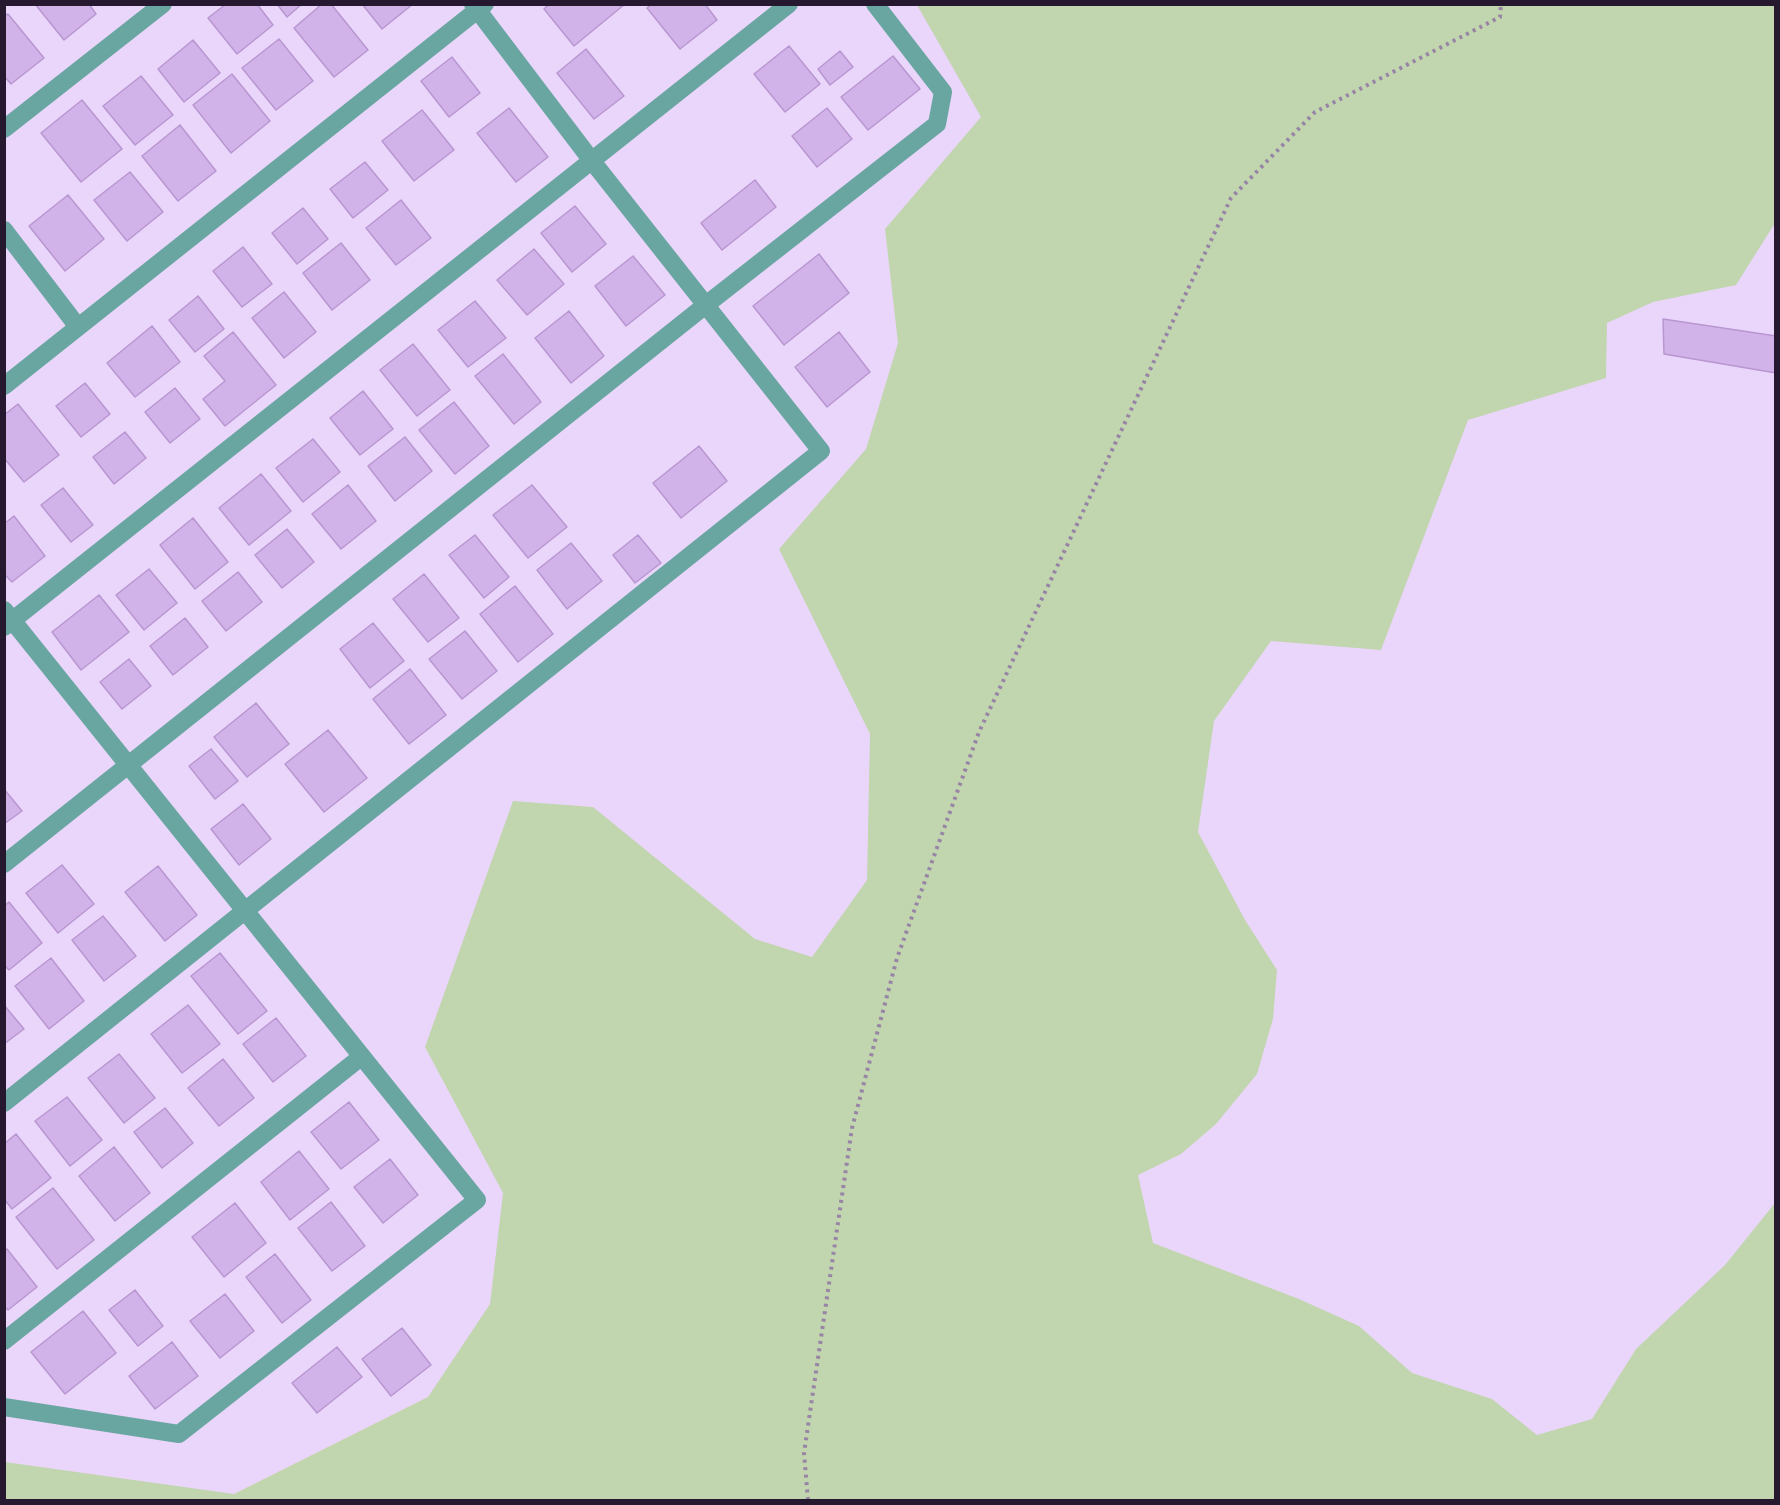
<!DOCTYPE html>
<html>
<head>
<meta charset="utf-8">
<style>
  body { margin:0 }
  #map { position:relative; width:1780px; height:1505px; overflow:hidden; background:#ebd6fb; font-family:Rubik,sans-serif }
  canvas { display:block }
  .frame { position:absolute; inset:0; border:6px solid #26182f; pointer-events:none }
</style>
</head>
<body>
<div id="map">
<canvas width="1780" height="1505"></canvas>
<div class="frame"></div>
</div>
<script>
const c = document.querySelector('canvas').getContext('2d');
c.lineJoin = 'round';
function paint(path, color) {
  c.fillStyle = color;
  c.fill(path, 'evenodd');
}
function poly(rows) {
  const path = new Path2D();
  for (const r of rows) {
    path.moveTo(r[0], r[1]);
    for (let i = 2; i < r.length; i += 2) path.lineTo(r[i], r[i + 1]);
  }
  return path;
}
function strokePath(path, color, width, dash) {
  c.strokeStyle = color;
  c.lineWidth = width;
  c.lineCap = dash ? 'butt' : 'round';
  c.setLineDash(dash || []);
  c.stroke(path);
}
paint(poly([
  [917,5,1775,5,1775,223,1736,285,1653,302,1607,323,1606,378,1468,420,1381,650,1271,641,1214,721,1198,832,1245,920,1277,970,1273,1019,1257,1074,1216,1124,1181,1154,1138,1175,1153,1243,1299,1299,1359,1326,1412,1373,1492,1399,1537,1435,1592,1419,1636,1349,1725,1265,1775,1203,1775,1500,5,1500,5,1462,234,1494,428,1397,490,1304,503,1193,425,1047,513,801,593,807,755,939,812,957,867,880,870,734,779,549,866,449,898,343,885,229,981,117]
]), '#c1d5af');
const building = poly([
  [35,4,89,4,96,14,64,40,35,4],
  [226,4,257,4,273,25,237,54,208,18,226,4],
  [277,4,302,4,287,17,277,4],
  [322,4,331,4,368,50,334,77,294,28,322,4],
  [362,4,413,4,382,29,362,4],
  [549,4,625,4,574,46,544,9,549,4],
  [652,4,705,4,717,20,680,49,647,8,652,4],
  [8,14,44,58,11,84,4,76,4,16,8,14],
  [279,39,313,81,276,110,242,68,279,39],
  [193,40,220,73,184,102,158,69,193,40],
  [789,46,820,84,785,112,754,74,789,46],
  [586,49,624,96,594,119,557,73,586,49],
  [840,51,853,67,830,85,818,69,840,51],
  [893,56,920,89,868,130,841,97,893,56],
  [452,57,480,93,449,117,421,81,452,57],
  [232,74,270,121,231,153,193,105,232,74],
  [141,76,173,115,135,145,103,106,141,76],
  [82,100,122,149,81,182,41,133,82,100],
  [509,108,548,157,516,182,477,133,509,108],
  [827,108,852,139,817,167,792,136,827,108],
  [422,110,454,150,414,181,382,141,422,110],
  [180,125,216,171,178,201,142,156,180,125],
  [365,162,388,190,353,218,330,189,365,162],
  [130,172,163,212,127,241,94,200,130,172],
  [755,180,776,207,722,250,701,223,755,180],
  [68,195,104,239,65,271,29,226,68,195],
  [401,200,431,238,396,265,366,228,401,200],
  [575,206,606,244,572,272,541,233,575,206],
  [303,208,328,239,297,264,272,233,303,208],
  [341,243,370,280,332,310,303,273,341,243],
  [243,247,272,284,242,307,213,271,243,247],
  [534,249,564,284,527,315,497,280,534,249],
  [819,254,849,293,784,345,753,306,819,254],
  [633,256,665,295,626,326,595,286,633,256],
  [284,292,316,332,284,358,252,318,284,292],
  [198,296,224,329,195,352,169,320,198,296],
  [475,301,506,338,468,367,438,330,475,301],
  [569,311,604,356,571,383,535,338,569,311],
  [1663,319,1776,336,1776,373,1664,354,1663,319],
  [152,326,180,362,135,397,107,363,152,326],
  [233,332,276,385,225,426,203,399,225,381,204,356,233,332],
  [839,332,870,372,827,407,795,367,839,332],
  [413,344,450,390,417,416,380,370,413,344],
  [503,354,541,402,514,424,475,376,503,354],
  [85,383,110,414,81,437,56,406,85,383],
  [175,388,200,419,170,443,145,412,175,388],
  [363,391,393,429,360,455,330,418,363,391],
  [454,402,489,446,455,474,419,430,454,402],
  [18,404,59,455,24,482,4,458,4,415,18,404],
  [125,432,146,458,114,484,93,457,125,432],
  [405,437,432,471,395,501,368,466,405,437],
  [313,439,340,472,303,502,276,468,313,439],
  [699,446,727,481,681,518,653,483,699,446],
  [261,474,291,511,249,545,219,508,261,474],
  [348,485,376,521,341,549,312,514,348,485],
  [532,485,567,527,528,558,493,515,532,485],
  [63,488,93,525,71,542,41,505,63,488],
  [14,516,45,556,12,582,4,574,4,524,14,516],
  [193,518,228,562,195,589,160,545,193,518],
  [287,529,314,562,282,588,255,555,287,529],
  [475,535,509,577,484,598,449,555,475,535],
  [638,535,661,563,635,583,613,555,638,535],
  [571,543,602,581,567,609,537,570,571,543],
  [149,569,177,603,144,630,116,595,149,569],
  [238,572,262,602,226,631,202,601,238,572],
  [424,574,459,618,428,642,393,599,424,574],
  [515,586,553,634,518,662,480,614,515,586],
  [99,595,129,632,81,670,52,632,99,595],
  [185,618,208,647,173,675,150,646,185,618],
  [373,623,404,661,370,688,340,649,373,623],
  [465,631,497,671,462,699,429,659,465,631],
  [129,659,151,686,122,709,100,682,129,659],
  [410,669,446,715,409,744,373,699,410,669],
  [256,703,289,744,247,777,214,737,256,703],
  [328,730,367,778,324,812,285,764,328,730],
  [211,749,238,781,215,799,189,766,211,749],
  [4,789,22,811,4,824,4,789],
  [243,804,271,839,239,865,211,829,243,804],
  [62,865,94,904,58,933,26,893,62,865],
  [158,866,197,915,165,941,125,892,158,866],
  [9,902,42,943,9,970,4,965,4,906,9,902],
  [103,916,136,956,104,981,72,940,103,916],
  [220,953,267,1011,238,1034,191,976,220,953],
  [51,958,84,1001,49,1029,15,986,51,958],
  [4,1005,24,1029,4,1044,4,1005],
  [188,1005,220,1044,182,1073,151,1034,188,1005],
  [276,1018,306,1056,273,1082,243,1044,276,1018],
  [119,1054,155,1098,124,1123,88,1078,119,1054],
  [223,1059,254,1098,219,1126,188,1088,223,1059],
  [67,1097,102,1140,70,1166,35,1121,67,1097],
  [349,1102,379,1140,341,1169,311,1132,349,1102],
  [165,1108,193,1143,162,1168,134,1132,165,1108],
  [16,1134,51,1178,12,1209,4,1199,4,1144,16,1134],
  [114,1147,150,1193,115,1221,79,1176,114,1147],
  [299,1151,329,1189,290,1220,261,1182,299,1151],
  [390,1159,418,1195,383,1223,354,1187,390,1159],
  [53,1188,94,1240,57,1269,16,1217,53,1188],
  [331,1202,365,1246,332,1271,298,1228,331,1202],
  [235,1203,266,1243,224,1277,192,1237,235,1203],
  [7,1249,37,1287,8,1310,4,1306,4,1251,7,1249],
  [275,1254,311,1300,282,1323,246,1277,275,1254],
  [135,1290,163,1326,138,1346,109,1310,135,1290],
  [225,1294,254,1331,220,1358,190,1321,225,1294],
  [83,1311,116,1353,65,1394,31,1352,83,1311],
  [402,1328,431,1365,391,1396,362,1359,402,1328],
  [172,1342,198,1376,155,1409,129,1376,172,1342],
  [337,1347,362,1377,317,1413,292,1383,337,1347]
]);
paint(building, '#d2b3e9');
strokePath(building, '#b896d1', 1.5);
strokePath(poly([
  [808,1500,804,1453,852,1128,897,958,979,732,1231,198,1315,112,1500,17,1501,4]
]), '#9885a5', 4, [3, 4.5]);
strokePath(poly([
  [4,129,163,4],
  [4,230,78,327],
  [4,386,485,4],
  [4,610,477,1200,179,1434,4,1407],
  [4,627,789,4],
  [4,864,707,304,937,124,943,92,875,4],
  [4,1103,821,451,592,161,473,4],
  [4,1341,361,1057]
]), '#69a6a2', 18);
</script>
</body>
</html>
